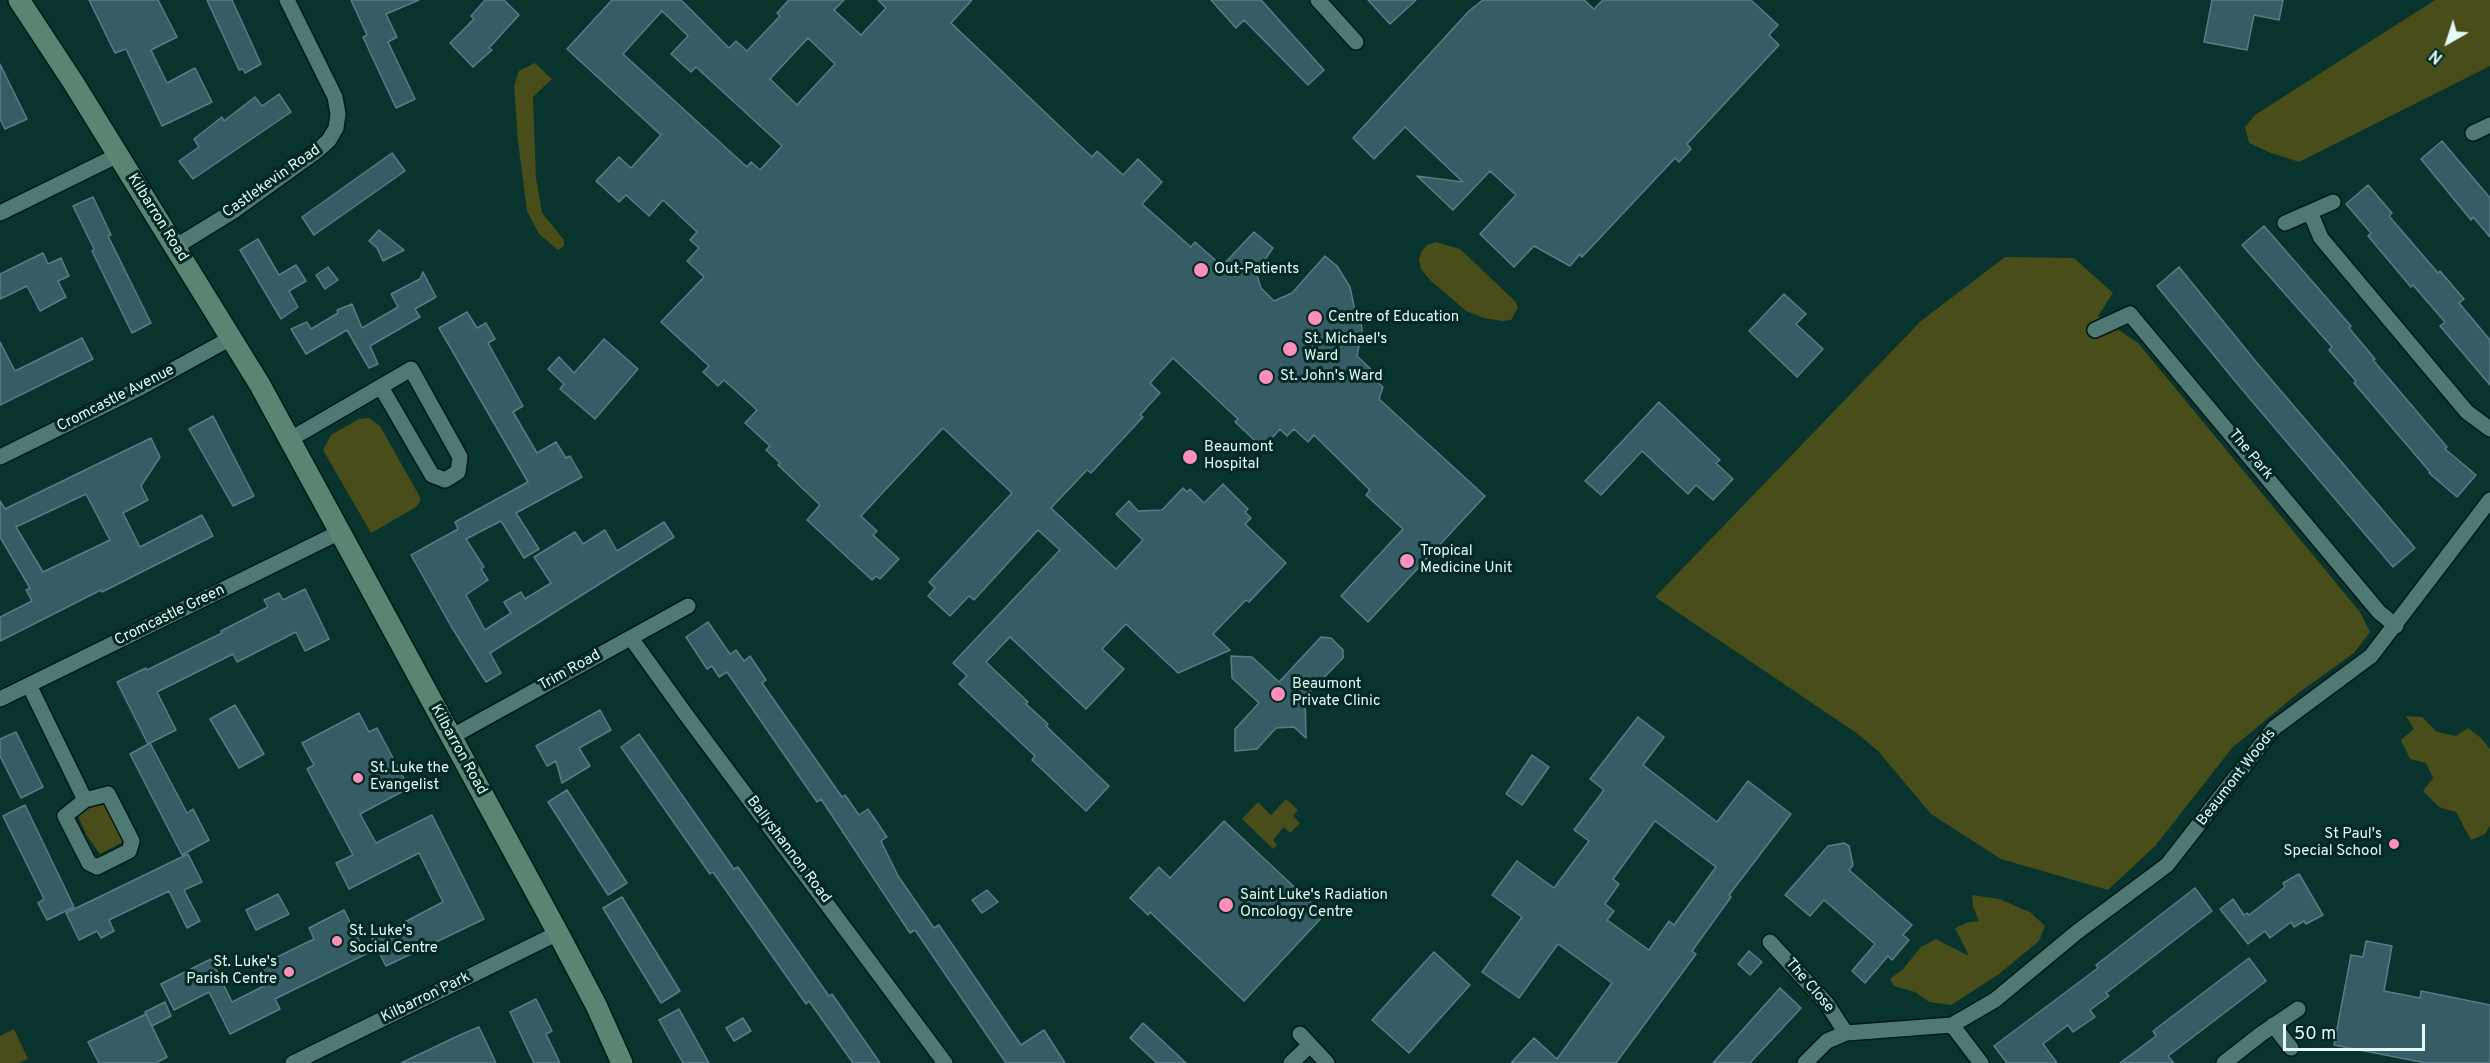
<!DOCTYPE html>
<html>
<head>
<meta charset="utf-8">
<style>
  body { margin:0 }
  #map { position:relative; width:2490px; height:1063px; overflow:hidden; background:#09332d; font-family:Overpass,sans-serif }
  canvas { display:block }
  .north { position:absolute; left:2418px; top:12px; width:60px; height:60px; -webkit-text-stroke:4px #002924; paint-order:stroke; rotate:219deg; font-size:16px; font-weight:700; line-height:24px; text-align:center; color:#e4f9f5 }
  .north::after { content:''; display:block; margin:auto; width:21px; height:27px; background:#e4f9f5; clip-path:polygon(50% 0,100% 100%,50% 72%,0 100%) }
  .scale { position:absolute; left:2283px; top:1024px; width:142px; height:27px; box-sizing:border-box; border:3px solid #e4f9f5; border-top:0; padding-left:8px; font-size:18px; line-height:21px; white-space:nowrap; color:#e4f9f5; -webkit-text-stroke:4px #002924; paint-order:stroke }
</style>
</head>
<body>
<div id="map">
<canvas width="2490" height="1063"></canvas>
<div class="north">N</div>
<div class="scale">50 m</div>
</div>
<script>
const c = document.querySelector('canvas').getContext('2d');
c.lineJoin = 'round';
function paint(path, color) {
  c.fillStyle = color;
  c.fill(path, 'evenodd');
}
function poly(rows) {
  const path = new Path2D();
  for (const r of rows) {
    path.moveTo(r[0], r[1]);
    for (let i = 2; i < r.length; i += 2) path.lineTo(r[i], r[i + 1]);
  }
  return path;
}
function strokePath(path, color, width, dash) {
  c.strokeStyle = color;
  c.lineWidth = width;
  c.lineCap = dash ? 'butt' : 'round';
  c.setLineDash(dash || []);
  c.stroke(path);
}
function label(font, color, halo, rows, align = 'center') {
  c.font = font + ' Overpass,sans-serif';
  c.lineWidth = 6;
  c.setLineDash([]);
  c.textBaseline = 'middle';
  c.strokeStyle = halo;
  c.fillStyle = color;
  for (const [text, x, y, turn = 0] of rows) {
    c.save();
    c.translate(x, y);
    c.rotate((+turn || 0) * Math.PI / 180);
    c.textAlign = isNaN(turn) ? turn : align;
    if (halo) c.strokeText(text, 0, 0);
    c.fillText(text, 0, 0);
    c.restore();
  }
}
paint(poly([
  [2435,0,2490,0,2490,66,2299,162,2271,153,2249,143,2245,127,2255,115],
  [535,63,552,79,533,97,536,178,542,213,564,240,564,246,558,250,539,234,527,211,518,141,514,86,519,71],
  [1435,242,1460,249,1516,302,1518,308,1511,320,1502,321,1484,318,1466,311,1430,280,1421,269,1419,260,1421,252,1427,245],
  [2005,257,2074,258,2113,293,2098,316,2138,343,2360,612,2370,632,2354,653,2297,694,2232,748,2156,845,2108,890,2001,859,1931,814,1878,751,1858,734,1655,597,1921,321],
  [369,418,380,426,420,497,420,502,416,507,371,533,323,450,331,435,359,419],
  [2406,716,2422,717,2437,732,2456,736,2468,728,2481,738,2490,749,2490,826,2485,834,2471,840,2456,812,2439,807,2423,791,2433,778,2426,763,2410,759,2401,740,2414,729],
  [104,796,119,822,123,842,100,854,87,836,75,810],
  [1286,799,1298,810,1293,816,1300,823,1290,833,1284,827,1273,840,1277,845,1273,849,1242,819,1258,802,1271,815],
  [1972,895,1999,899,2030,912,2045,926,2039,941,1999,974,1951,1005,1929,1002,1915,992,1894,986,1890,979,1903,969,1921,947,1936,939,1969,956,1955,928,1969,922,1979,921,1973,907],
  [14,1029,28,1059,19,1063,0,1063,0,1036]
]), '#484d19');
const building = poly([
  [89,0,158,0,177,37,151,50,167,83,195,68,212,102,162,126,126,49,115,53,89,0],
  [207,0,232,0,261,64,245,73,243,69,239,70,207,0],
  [351,0,419,0,386,14,397,37,388,42,415,99,396,108,363,37,367,35,351,0],
  [485,0,504,0,519,15,489,48,492,50,473,67,450,43,474,19,471,16,485,0],
  [612,0,681,0,729,48,736,41,747,51,780,16,777,13,789,0,844,0,834,10,861,35,886,8,878,0,972,0,951,23,1092,157,1097,151,1123,175,1138,159,1162,182,1142,204,1191,247,1195,242,1222,266,1254,232,1273,248,1256,272,1261,288,1274,301,1292,293,1325,256,1337,266,1350,287,1357,320,1361,320,1362,331,1357,356,1377,375,1376,381,1383,387,1379,399,1485,496,1368,622,1341,596,1403,529,1366,495,1370,490,1314,435,1308,442,1294,429,1287,436,1280,429,1263,448,1235,422,1238,419,1173,358,1150,383,1160,393,1140,415,1143,417,1091,473,1087,470,1051,508,1116,569,1143,540,1116,514,1129,501,1138,511,1162,510,1183,488,1187,492,1190,489,1204,503,1223,484,1248,509,1245,512,1251,518,1245,524,1286,563,1249,602,1246,600,1213,634,1230,650,1178,673,1126,624,1102,649,1124,669,1086,709,1010,637,986,662,1028,702,1026,704,1048,724,1046,726,1109,786,1086,811,1032,760,1035,756,959,684,967,676,953,663,1060,550,1038,530,974,600,969,596,950,616,928,596,935,588,929,582,1012,493,943,428,861,516,877,531,873,535,899,559,880,579,876,576,872,580,807,520,820,505,778,465,780,463,766,450,770,446,745,423,757,410,724,380,718,386,703,372,709,366,661,322,704,277,687,261,699,248,690,240,697,232,663,200,649,216,626,195,619,202,596,181,619,157,631,168,661,135,567,49,612,0],
  [662,11,688,36,671,54,691,72,696,67,782,146,760,170,751,162,747,167,623,54,662,11],
  [808,38,835,64,797,105,770,79,808,38],
  [1211,0,1261,0,1324,70,1308,85,1244,20,1236,28,1211,0],
  [1368,0,1416,0,1390,24,1368,0],
  [1483,0,1584,0,1594,9,1603,0,1751,0,1778,25,1769,35,1779,45,1687,144,1691,149,1679,162,1675,158,1582,257,1580,254,1570,266,1534,246,1514,267,1480,234,1516,195,1490,171,1453,210,1417,176,1463,182,1405,127,1374,159,1353,138,1469,11,1483,0],
  [2212,0,2283,0,2279,20,2254,15,2247,50,2204,42,2212,0],
  [0,64,27,119,5,129,0,119,0,64],
  [279,94,291,112,193,179,179,161,199,147,194,139,222,117,224,121,255,97,262,106,279,94],
  [2442,141,2490,198,2490,237,2473,217,2471,220,2421,159,2442,141],
  [392,153,405,171,314,235,302,217,392,153],
  [2368,185,2392,213,2389,216,2438,273,2440,271,2464,299,2459,303,2490,340,2490,385,2440,326,2445,322,2413,285,2411,287,2368,236,2371,233,2346,204,2368,185],
  [93,197,111,235,108,236,151,323,132,333,92,251,94,249,73,206,93,197],
  [2264,226,2351,326,2349,328,2375,359,2373,360,2447,447,2445,449,2476,475,2457,497,2429,473,2430,472,2354,383,2356,381,2329,350,2332,347,2242,245,2264,226],
  [379,230,404,250,383,261,377,248,369,241,379,230],
  [258,239,279,275,296,265,306,281,289,291,298,307,281,319,240,250,258,239],
  [43,253,48,264,61,258,69,276,58,281,66,297,40,311,27,286,0,299,0,274,43,253],
  [328,267,338,280,325,289,316,275,328,267],
  [2179,267,2257,363,2415,548,2393,567,2240,387,2157,286,2179,267],
  [423,272,436,297,415,309,420,317,370,346,378,364,369,368,347,330,306,354,291,329,307,322,311,329,338,313,337,310,352,304,362,328,398,307,391,294,420,279,423,272],
  [1784,294,1806,314,1796,324,1823,349,1797,377,1749,331,1784,294],
  [467,312,477,328,486,323,495,339,488,343,523,406,513,412,537,453,556,442,566,458,570,456,582,477,516,513,539,549,524,558,501,521,466,539,484,567,481,569,488,580,466,595,485,630,511,613,504,602,521,592,525,599,551,583,534,557,575,532,583,544,605,530,617,551,664,522,674,537,490,653,501,673,486,682,451,626,411,555,458,529,455,522,528,482,439,328,467,312],
  [82,338,93,359,0,405,0,342,15,371,82,338],
  [604,339,638,369,595,419,560,389,564,384,548,369,559,357,574,373,604,339],
  [1659,402,1720,460,1716,463,1733,479,1713,500,1696,485,1688,494,1642,451,1601,495,1585,481,1659,402],
  [213,416,254,496,233,506,189,429,213,416],
  [151,438,160,457,141,486,148,500,123,513,140,547,202,515,213,536,102,592,101,590,0,641,0,617,32,601,26,590,30,588,0,537,0,501,5,509,151,438],
  [86,494,110,540,43,572,16,527,86,494],
  [305,589,329,639,305,651,296,632,237,662,233,654,157,692,176,730,148,744,117,682,146,668,147,670,222,633,221,631,268,607,264,600,279,593,283,600,305,589],
  [708,622,730,654,736,650,744,661,750,656,766,680,762,683,842,797,845,795,859,815,868,809,887,837,881,841,898,876,934,928,939,925,1021,1045,1044,1030,1065,1063,1006,1063,915,930,910,933,821,799,817,802,727,672,719,677,712,666,707,669,686,637,708,622],
  [1321,637,1331,638,1343,650,1343,658,1305,697,1306,738,1294,727,1276,728,1257,749,1235,751,1235,729,1259,703,1232,678,1231,656,1252,657,1279,682,1321,637],
  [235,705,264,754,239,768,210,719,235,705],
  [600,710,611,730,579,748,590,766,562,783,556,761,547,766,536,746,600,710],
  [359,713,369,732,377,728,409,788,360,814,376,843,432,815,484,919,386,966,372,939,443,902,419,853,349,889,336,863,353,855,307,769,314,765,302,743,359,713],
  [1638,717,1664,737,1643,765,1717,822,1748,781,1791,814,1729,895,1731,897,1692,951,1696,954,1616,1063,1511,1063,1534,1038,1557,1059,1612,983,1558,944,1519,998,1482,972,1522,917,1492,895,1517,861,1554,888,1589,841,1574,830,1604,790,1590,779,1638,717],
  [1655,821,1716,867,1674,925,1669,921,1649,950,1607,920,1614,911,1605,904,1619,884,1613,879,1655,821],
  [16,732,43,787,21,798,0,756,0,739,16,732],
  [639,734,734,869,738,867,829,996,832,994,880,1063,853,1063,809,1001,806,1004,713,872,710,874,621,747,639,734],
  [150,743,187,813,193,809,209,840,182,855,130,754,150,743],
  [1532,755,1549,767,1522,805,1506,794,1532,755],
  [567,790,627,883,608,895,548,802,567,790],
  [25,805,74,907,47,920,38,903,44,899,3,816,25,805],
  [1224,821,1324,915,1244,1001,1150,912,1148,915,1130,898,1159,867,1170,878,1224,821],
  [1844,843,1849,846,1853,865,1849,870,1912,925,1903,935,1909,940,1892,960,1888,956,1865,983,1852,971,1875,944,1824,900,1810,916,1785,895,1828,846,1844,843],
  [188,854,202,882,184,890,200,921,187,928,169,891,109,920,114,931,101,938,97,931,79,940,66,913,188,854],
  [2299,874,2323,915,2306,924,2304,921,2294,927,2291,922,2270,938,2265,931,2248,944,2220,909,2233,899,2244,915,2247,913,2249,915,2285,887,2283,883,2299,874],
  [2195,888,2212,911,2106,993,2109,996,2090,1010,2095,1017,2073,1032,2068,1025,2043,1044,2057,1063,2007,1063,1994,1046,2098,968,2096,965,2195,888],
  [987,890,998,902,982,913,972,900,987,890],
  [278,894,289,914,256,930,246,910,278,894],
  [622,897,680,991,661,1003,603,908,622,897],
  [344,910,366,954,275,999,280,1009,230,1034,209,992,174,1010,161,984,211,959,232,1002,270,983,261,965,314,939,309,928,344,910],
  [2366,941,2392,946,2384,991,2420,998,2421,991,2490,1005,2490,1063,2426,1063,2334,1045,2351,955,2363,957,2366,941],
  [1749,951,1762,962,1750,975,1738,964,1749,951],
  [1434,952,1470,985,1409,1053,1372,1020,1434,952],
  [2249,958,2266,981,2168,1056,2174,1063,2120,1063,2156,1036,2153,1031,2249,958],
  [1780,988,1801,1008,1750,1063,1713,1063,1780,988],
  [536,999,552,1031,546,1034,560,1063,534,1063,510,1012,536,999],
  [165,1002,171,1016,152,1026,145,1012,165,1002],
  [679,1009,688,1025,709,1063,683,1063,659,1020,679,1009],
  [146,1014,167,1057,156,1063,99,1063,88,1042,146,1014],
  [743,1018,751,1031,734,1041,726,1028,743,1018],
  [1143,1023,1167,1045,1186,1063,1157,1063,1130,1038,1143,1023],
  [479,1027,496,1063,401,1063,462,1034,479,1027]
]);
paint(building, '#365c66');
strokePath(building, '#577d88', 1.5);
const street = poly([
  [1318,0,1356,42],
  [2473,133,2490,125],
  [2310,212,2321,238,2467,412,2490,429],
  [0,213,118,155],
  [2285,223,2333,202],
  [175,247,235,210,317,151,329,140,336,128,338,114,335,97,287,0],
  [2095,330,2130,314,2379,612,2396,626],
  [289,440,411,369,460,457,458,472,445,480,432,475,381,387],
  [0,457,140,388,231,338],
  [631,638,684,712,945,1063],
  [29,685,85,800],
  [0,699,340,532],
  [451,737,688,606],
  [108,794,132,841,129,851,97,867,89,863,65,816,85,800,108,794],
  [1770,942,1827,1004,1846,1033],
  [1952,1025,1981,1063],
  [2273,1025,2291,1048],
  [1300,1034,1327,1063],
  [293,1063,558,933],
  [1291,1063,1310,1045],
  [1805,1063,1827,1041,1846,1033,1952,1025,1995,1000,2077,932,2167,865,2274,728,2371,656,2490,500],
  [2224,1063,2261,1034,2298,1009]
]);
const secondary = poly([
  [19,0,73,82,260,385,558,933,596,1005,622,1063]
]);
strokePath(street, '#001915', 18);
strokePath(secondary, '#001915', 24);
strokePath(street, '#517973', 15);
strokePath(secondary, '#588673', 21);
for (const [x, y, r, color] of [
  [1201,270,8,"#fe8ebc"],
  [1315,318,8,"#fe8ebc"],
  [1290,349,8,"#fe8ebc"],
  [1266,377,8,"#fe8ebc"],
  [1190,457,8,"#fe8ebc"],
  [1407,561,8,"#fe8ebc"],
  [1278,694,8,"#fe8ebc"],
  [358,778,6,"#fe8ebc"],
  [2394,844,6,"#fe8ebc"],
  [1226,905,8,"#fe8ebc"],
  [337,941,6,"#fe8ebc"],
  [289,972,6,"#fe8ebc"]
]) {
  const dot = new Path2D();
  dot.arc(x, y, r, 0, 2 * Math.PI);
  c.fillStyle = color;
  c.fill(dot);
  strokePath(dot, '#002924', 2);
}
label('15px', '#e4f9f5', '#002924', [
  ["Castlekevin Road",272,182,-35],
  ["Kilbarron Road",157,218,58],
  ["Cromcastle Avenue",116,399,-27],
  ["The Park",2250,455,50],
  ["Cromcastle Green",170,616,-26],
  ["Trim Road",570,671,-29],
  ["Kilbarron Road",458,750,61],
  ["Beaumont Woods",2237,778,-52],
  ["Ballyshannon Road",788,850,53],
  ["The Close",1809,986,49],
  ["Kilbarron Park",426,998,-26]
]);
label('15px', '#e4f9f5', '#002924', [
  ["Out-Patients",1214,270],
  ["Centre of Education",1328,318],
  ["St. Michael's",1304,340],
  ["Ward",1304,357],
  ["St. John's Ward",1280,377],
  ["Beaumont",1204,448],
  ["Hospital",1204,465],
  ["Tropical",1420,552],
  ["Medicine Unit",1420,569],
  ["Beaumont",1292,685],
  ["Private Clinic",1292,702],
  ["St. Luke the",370,769],
  ["Evangelist",370,786],
  ["St Paul's",2382,835,"right"],
  ["Special School",2382,852,"right"],
  ["Saint Luke's Radiation",1240,896],
  ["Oncology Centre",1240,913],
  ["St. Luke's",349,932],
  ["Social Centre",349,949],
  ["St. Luke's",277,963,"right"],
  ["Parish Centre",277,980,"right"]
], 'left');
</script>
</body>
</html>
